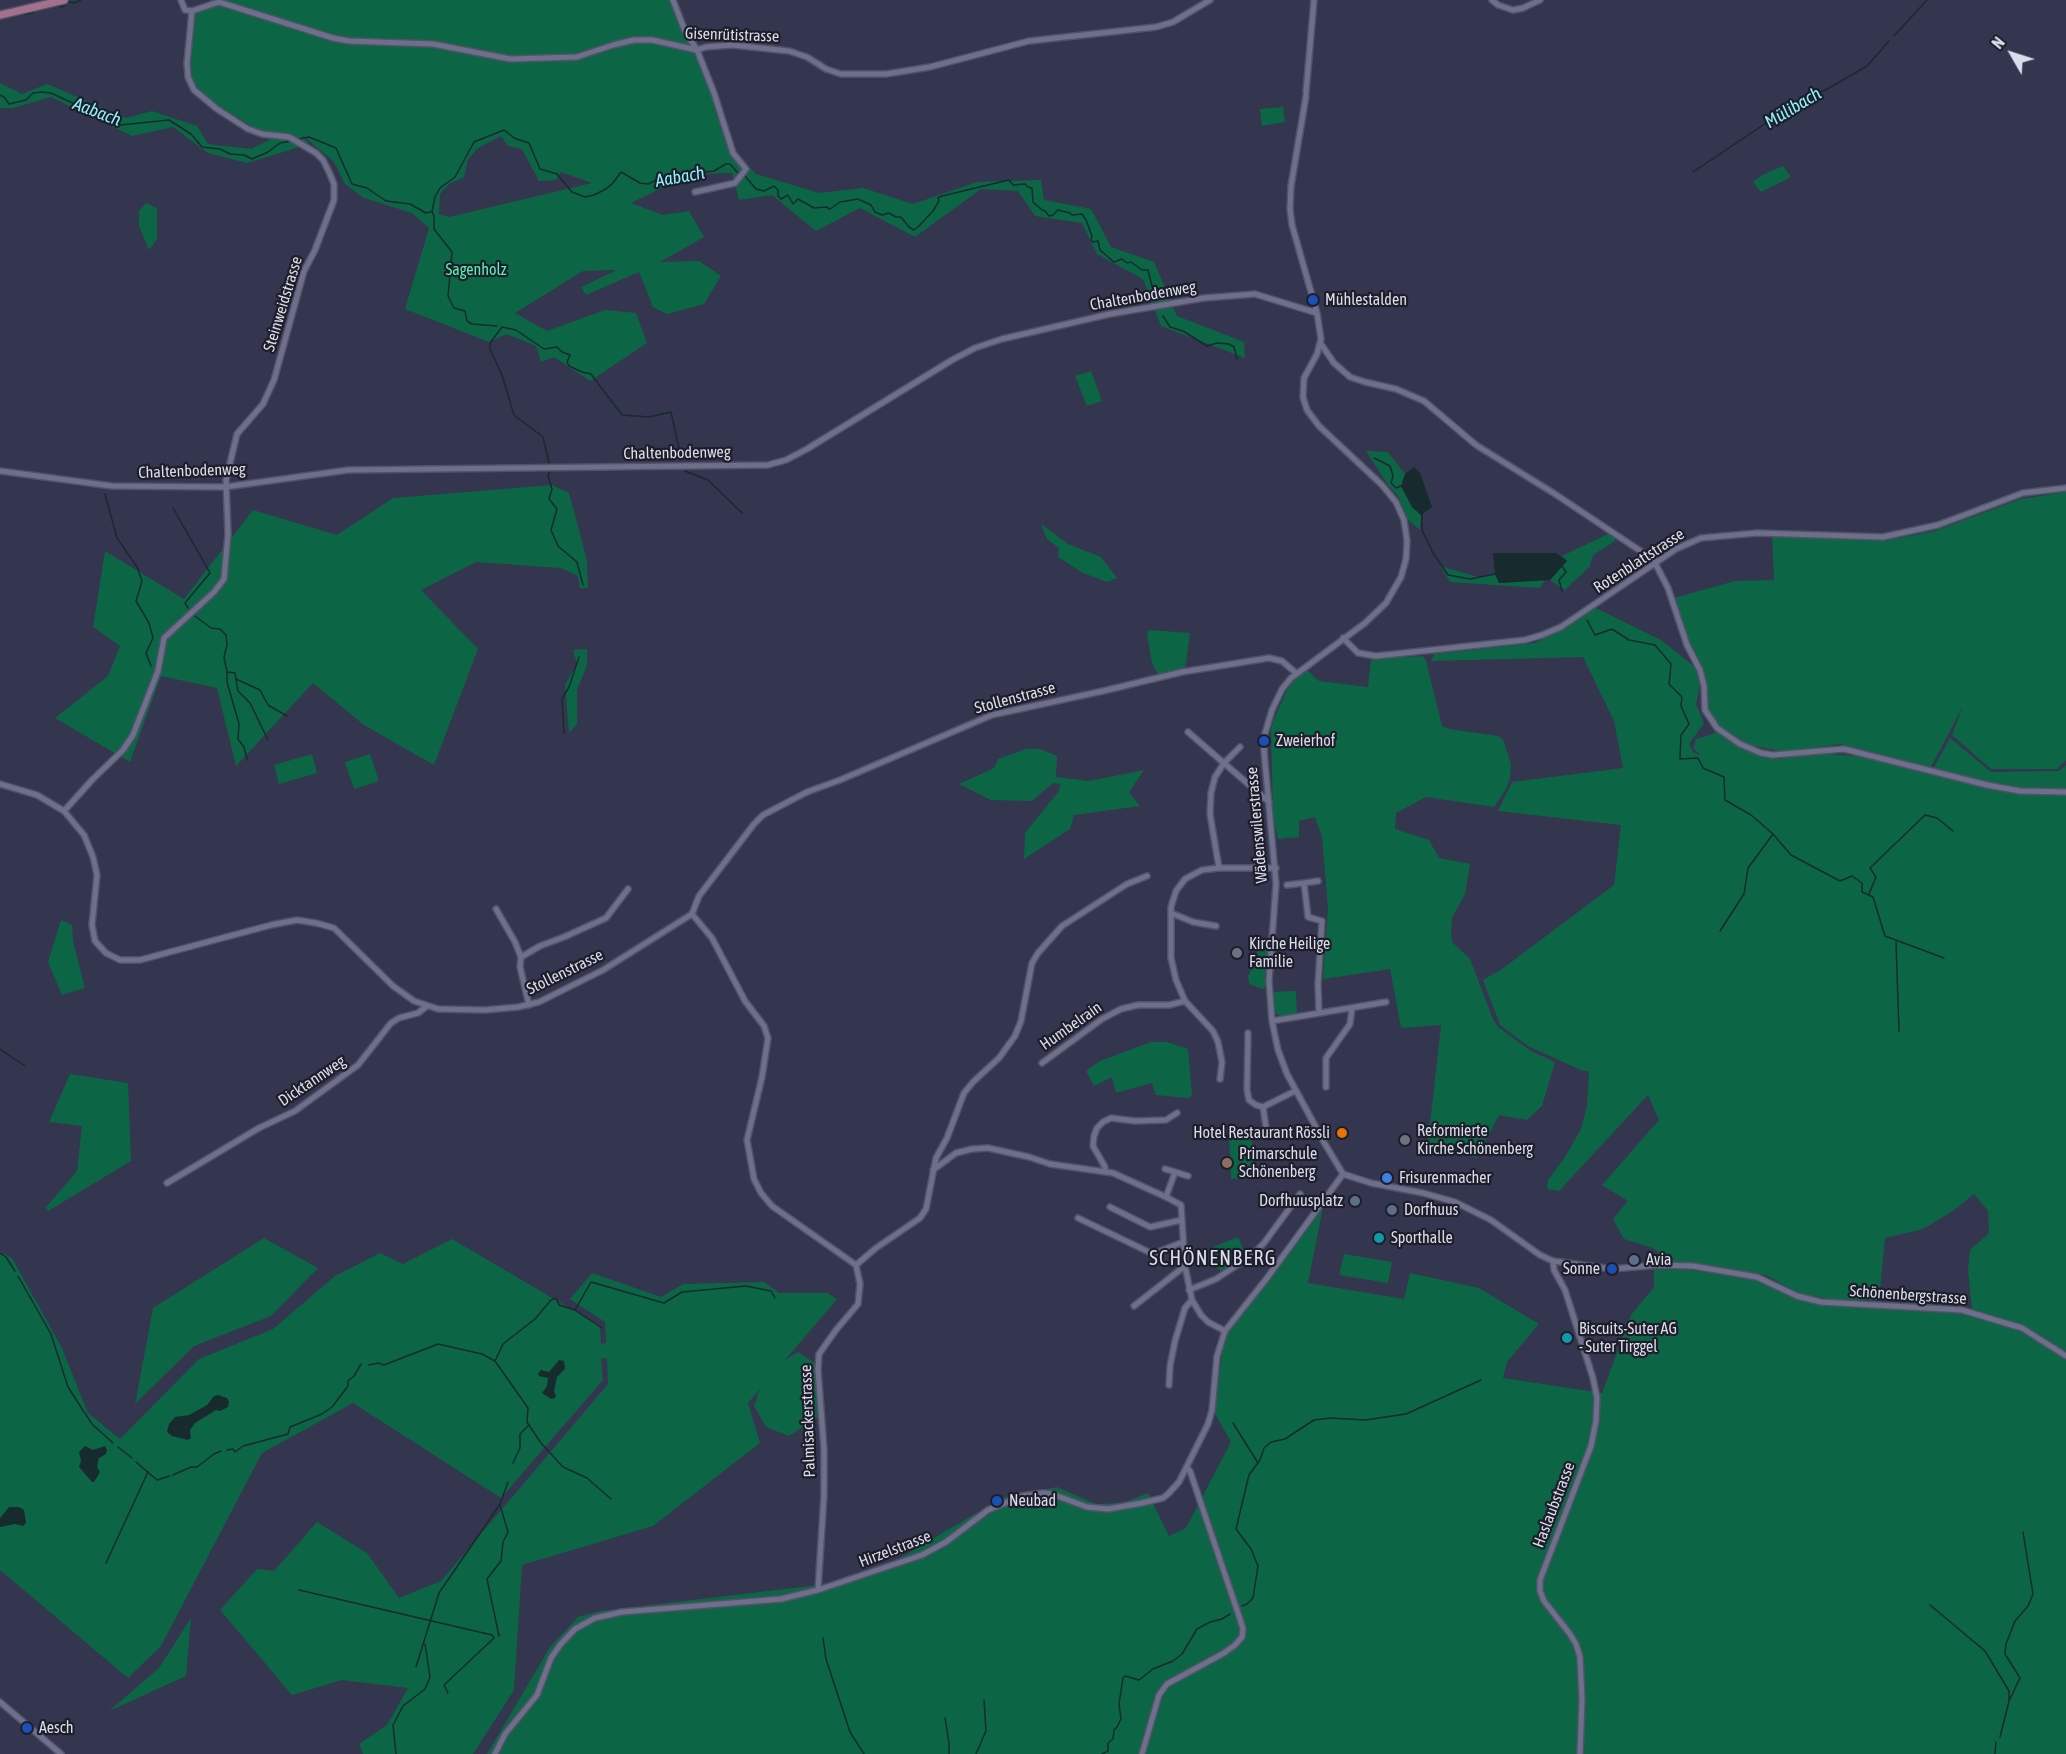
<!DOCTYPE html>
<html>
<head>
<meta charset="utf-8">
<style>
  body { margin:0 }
  #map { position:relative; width:2066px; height:1754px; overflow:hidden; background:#34354e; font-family:"Asap Condensed",sans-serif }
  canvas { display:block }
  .north { position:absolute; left:1982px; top:24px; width:60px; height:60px; -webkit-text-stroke:4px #1d1e29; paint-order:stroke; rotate:309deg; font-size:16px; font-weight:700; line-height:24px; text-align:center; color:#dbdcec }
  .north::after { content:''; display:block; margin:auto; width:21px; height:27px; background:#dbdcec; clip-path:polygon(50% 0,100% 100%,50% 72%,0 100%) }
</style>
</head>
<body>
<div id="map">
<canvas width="2066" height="1754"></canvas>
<div class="north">N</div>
</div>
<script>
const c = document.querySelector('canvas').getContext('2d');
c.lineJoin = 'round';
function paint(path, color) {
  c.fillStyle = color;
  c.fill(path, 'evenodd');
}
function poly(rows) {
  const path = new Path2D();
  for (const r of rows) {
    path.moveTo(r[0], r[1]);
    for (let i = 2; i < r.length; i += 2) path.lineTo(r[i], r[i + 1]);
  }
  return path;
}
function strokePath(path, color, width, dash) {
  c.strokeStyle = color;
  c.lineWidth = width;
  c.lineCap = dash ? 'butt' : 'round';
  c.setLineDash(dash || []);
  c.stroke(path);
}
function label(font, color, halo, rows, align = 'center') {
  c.font = font + ' "Asap Condensed",sans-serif';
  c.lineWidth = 4.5;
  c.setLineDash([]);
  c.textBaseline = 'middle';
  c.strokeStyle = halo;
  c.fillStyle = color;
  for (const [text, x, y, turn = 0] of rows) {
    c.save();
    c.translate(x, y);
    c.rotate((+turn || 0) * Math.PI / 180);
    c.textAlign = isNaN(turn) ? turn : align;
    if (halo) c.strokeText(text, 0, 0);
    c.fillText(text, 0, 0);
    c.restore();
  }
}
paint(poly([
  [210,0,673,0,697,50,731,148,756,174,819,193,863,188,913,204,977,182,1041,180,1044,200,1091,209,1111,247,1154,262,1177,316,1244,342,1245,358,1161,326,1143,279,1097,254,1082,223,1035,216,1018,191,981,189,915,237,860,208,816,231,772,195,739,200,732,173,690,174,631,203,663,215,689,211,704,237,660,262,699,261,721,276,704,304,667,314,653,307,639,272,586,295,581,287,617,270,583,271,515,313,547,331,605,310,636,313,647,343,590,381,554,357,541,362,536,346,507,334,489,342,405,309,429,228,412,213,364,198,345,184,334,162,301,134,316,153,303,146,247,163,208,153,173,127,132,136,51,97,13,108,0,108,0,83,22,94,47,84,126,118,152,111,197,126,208,144,251,149,273,138,292,133,264,134,194,90,188,77,192,11,210,4],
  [501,136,508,146,522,149,539,181,556,180,561,172,592,183,449,217,439,214,440,194,449,184,464,177,468,159,478,148],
  [1283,107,1285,122,1262,126,1260,109],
  [1783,166,1791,177,1761,192,1753,182,1762,175],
  [146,203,157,208,157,239,149,250,139,226,139,211],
  [1091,371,1102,401,1087,406,1075,376],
  [1366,451,1388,452,1405,474,1401,486,1412,507,1421,515,1420,530,1408,520,1398,496,1388,485],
  [552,485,569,493,587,560,588,588,580,588,578,576,561,568,476,562,421,590,478,649,434,765,364,725,313,683,236,766,217,688,161,676,130,762,55,718,108,676,120,646,93,627,105,551,184,599,253,510,337,535,393,498],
  [2066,492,2066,760,2057,769,1991,769,1952,735,1963,706,1931,767,1840,744,1786,752,1749,745,1720,726,1708,708,1707,684,1702,666,1690,644,1674,598,1735,581,1774,580,1772,536,1884,541,1935,531,2021,499],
  [1041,524,1068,544,1101,557,1117,578,1107,582,1083,573,1058,557,1059,548,1047,539],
  [1610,533,1615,537,1615,541,1593,555,1590,566,1565,590,1550,580,1567,561,1562,556],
  [1440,566,1478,577,1495,574,1499,583,1545,580,1540,588,1450,582],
  [1596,608,1661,640,1696,668,1700,685,1696,704,1704,723,1689,744,1693,752,1702,756,1693,748,1696,739,1718,732,1747,751,1780,759,1813,753,1867,757,1931,773,1950,738,1991,772,2059,771,2066,765,2066,1351,2058,1349,2023,1325,1972,1309,1968,1271,1970,1250,1989,1233,1988,1211,1974,1194,1953,1211,1923,1229,1885,1238,1879,1300,1835,1300,1798,1293,1766,1275,1711,1265,1662,1262,1658,1252,1653,1248,1624,1239,1613,1219,1628,1201,1602,1185,1659,1120,1648,1095,1559,1191,1547,1189,1548,1180,1565,1157,1581,1129,1587,1106,1589,1071,1583,1071,1528,1046,1500,1025,1483,980,1502,969,1614,885,1621,825,1498,811,1512,782,1623,768,1614,721,1583,657,1431,661,1434,654,1535,643,1575,622],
  [1149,630,1190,633,1185,671,1159,676,1152,663,1147,635],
  [587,649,587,665,577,690,577,724,569,733,565,685,577,664,573,650],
  [1423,656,1426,661,1442,726,1449,729,1498,736,1503,739,1511,764,1510,778,1506,789,1494,807,1426,797,1396,813,1395,829,1429,840,1439,858,1470,864,1465,894,1452,918,1451,936,1453,943,1470,959,1493,1019,1498,1027,1531,1051,1555,1062,1542,1106,1527,1120,1499,1115,1486,1140,1479,1139,1477,1158,1428,1145,1427,1124,1430,1124,1441,1025,1401,1028,1390,969,1323,979,1328,908,1322,837,1315,817,1299,821,1299,837,1278,839,1273,816,1271,730,1274,719,1287,690,1296,678,1307,670,1319,681,1368,687,1371,659],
  [1026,749,1040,749,1057,756,1056,777,1089,781,1144,770,1129,792,1140,806,1074,815,1070,829,1024,859,1025,833,1059,791,1060,784,1053,783,1032,801,991,800,959,784,994,768,998,759],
  [312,754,317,773,279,784,274,765],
  [370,754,379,781,354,789,345,762],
  [61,920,72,925,73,941,85,988,62,995,48,962],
  [1268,941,1265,987,1263,989,1249,984,1248,976,1256,962,1258,943],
  [1296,991,1297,1014,1281,1016,1276,1014,1272,992],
  [1151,1042,1167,1042,1188,1049,1192,1095,1188,1098,1156,1095,1152,1083,1116,1093,1112,1077,1094,1086,1086,1071,1100,1061],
  [70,1074,128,1083,131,1161,48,1211,46,1207,77,1171,82,1126,49,1122],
  [1223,1128,1251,1133,1255,1177,1231,1179,1229,1136],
  [1325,1197,1308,1283,1404,1299,1410,1273,1479,1288,1539,1324,1507,1362,1503,1378,1602,1393,1631,1315,1654,1287,1654,1269,1690,1270,1743,1278,1758,1281,1793,1298,1817,1304,1947,1310,1968,1314,2001,1324,2026,1334,2061,1357,2066,1359,2066,1754,487,1754,550,1647,578,1617,600,1611,827,1584,893,1562,1002,1498,1057,1487,1096,1504,1123,1503,1148,1493,1169,1536,1186,1528,1231,1442,1214,1412,1225,1331],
  [1238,1237,1247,1256,1223,1273,1198,1253],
  [264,1238,318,1268,271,1316,194,1346,135,1404,153,1308],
  [452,1239,600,1326,601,1344,606,1343,605,1322,570,1299,592,1273,661,1297,683,1284,764,1282,779,1293,827,1293,837,1299,785,1360,798,1352,819,1366,823,1414,789,1436,766,1427,754,1406,760,1389,748,1403,760,1443,653,1526,522,1565,514,1690,473,1754,363,1754,359,1744,387,1725,408,1688,342,1680,292,1695,220,1610,257,1569,274,1571,317,1522,367,1553,399,1598,441,1581,608,1384,607,1358,601,1359,603,1380,501,1498,353,1403,262,1453,161,1646,128,1678,0,1570,0,1252,12,1258,62,1348,88,1413,120,1439,199,1359,273,1329,335,1276,380,1253,403,1264],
  [1344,1254,1392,1262,1388,1283,1339,1275],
  [191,1618,186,1676,109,1711,159,1668]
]), '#0c6646');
paint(poly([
  [1414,467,1420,473,1432,507,1421,515,1412,507,1401,486,1405,474],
  [1493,553,1556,553,1567,561,1550,580,1499,583,1495,574],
  [559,1360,564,1361,565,1369,557,1377,554,1391,556,1396,555,1398,551,1399,542,1393,547,1386,548,1378,539,1376,538,1373,541,1370,549,1372],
  [218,1395,227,1398,229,1402,228,1407,220,1411,216,1410,195,1423,190,1430,191,1438,188,1440,172,1436,167,1432,169,1424,175,1417,189,1415,207,1405,214,1396],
  [85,1446,93,1450,105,1446,107,1450,106,1454,99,1458,97,1467,100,1472,94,1482,92,1482,79,1467,81,1461,79,1452],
  [9,1507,19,1507,24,1510,26,1523,23,1526,15,1524,0,1527,0,1518]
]), '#172b2e');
strokePath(poly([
  [58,6,63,7,69,2,74,3,81,0],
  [24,14,33,13],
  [1894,36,1927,0],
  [0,95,5,98,9,104,26,100,33,93,41,92,51,93,120,125,169,120,191,134,202,147,220,149,230,154,244,155,252,159,268,152,280,143,291,141],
  [299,139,309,137,336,148,352,184,367,188,386,201,410,204,426,213,431,212],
  [1693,172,1790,107,1829,88,1867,66,1889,41],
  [1163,316,1170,327,1183,331,1207,346,1217,343,1229,344,1234,347,1237,359],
  [497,326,472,324,467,321,465,311,454,308,448,296,452,252,434,229,434,216,432,211,435,197,440,188,455,177,474,142,504,130,514,138,529,143,540,169,557,174,572,192,585,197,594,195,606,189,613,183,621,172,640,183,648,184,663,177,714,171,726,164,730,164,739,174,745,176,756,189,764,191,774,186,778,190,778,196,781,199,788,195,793,204,798,199,814,208,826,207,830,209,840,202,858,199,871,205,875,212,882,215,889,213,896,217,901,217,909,227,914,230,918,227,933,211,939,201,938,198,942,196,1009,180,1013,185,1025,184,1028,187,1032,188,1033,202,1042,210,1045,211,1049,216,1053,215,1058,210,1070,213,1072,215,1082,214,1086,220,1092,236,1091,240,1093,242,1098,241,1100,250,1114,262,1122,259,1127,263,1131,262,1142,270,1148,270,1154,294],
  [1374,458,1390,466,1393,476,1391,483,1396,488,1401,486,1402,487],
  [549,463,543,437,514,415,502,375,490,349,490,343,502,327,516,330,544,349,557,347,562,352,570,355,567,362,569,366,582,372,591,374,622,415,649,417,671,412,681,458],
  [550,471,548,476,552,489,549,499,557,509,551,530,558,546,577,562,583,585],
  [685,471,708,480,742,513],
  [105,494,117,538,137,567,142,581,136,601,149,623,153,638,146,653,151,666],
  [173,508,210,573,185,603,188,608],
  [1422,512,1422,530,1433,553,1448,575,1470,579,1495,574],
  [1562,591,1559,580,1566,572,1562,566],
  [195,616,211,628,220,629,226,635,227,645,224,657,227,672,235,673,238,691,250,703,268,740],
  [1587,620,1595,635,1612,629,1629,640,1655,645,1671,664,1669,684,1682,697,1681,706,1689,724,1681,735,1680,759,1698,758,1703,768,1724,777,1725,800,1751,815,1773,834,1791,855,1840,881,1852,876,1862,883,1862,892,1873,897,1885,936,1944,958],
  [227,672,227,682,239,724,238,739,244,747,247,759],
  [236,679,260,690,268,705,287,716],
  [564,733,562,699,569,687,579,657],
  [1869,894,1876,877,1870,868,1925,815,1937,818,1953,831],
  [1720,931,1744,894,1748,868,1773,834],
  [1896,942,1899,1031],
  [0,1049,25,1066],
  [0,1253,6,1257,15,1271],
  [18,1276,51,1334,68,1387,84,1412],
  [575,1310,602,1328],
  [495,1361,503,1344,535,1319,551,1300,556,1298,559,1305,575,1310,591,1282,664,1303,682,1292,746,1286,771,1291,775,1298],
  [369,1365,378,1363,384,1365,438,1344,482,1354,495,1361,528,1408,527,1422,541,1443,563,1467,587,1478,611,1499],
  [85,1413,92,1424,113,1443],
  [1233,1423,1258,1463],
  [118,1447,132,1458],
  [227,1450,233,1449,235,1452,243,1446,288,1434,290,1427,322,1414,332,1407,348,1386,348,1381,354,1376,361,1364],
  [136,1462,157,1480,170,1476],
  [513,1463,520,1448,520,1434,528,1426],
  [173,1475,191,1467,197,1467,214,1454,221,1451],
  [106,1563,148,1472],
  [299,1590,492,1635,494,1638,444,1685,448,1693],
  [1930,1605,1985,1651,2009,1691,2009,1701,2000,1737],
  [1242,1606,1247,1604,1253,1598,1258,1566,1251,1549,1236,1529,1249,1475,1260,1460,1264,1448,1271,1442,1285,1439,1314,1420,1331,1418,1365,1420,1406,1414,1481,1380],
  [499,1636,487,1579,501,1561,503,1542,508,1532,500,1505],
  [823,1638,826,1659,850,1732,864,1754],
  [416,1667,439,1593,500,1504,508,1482],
  [2009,1701,2020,1678,2005,1654,2006,1644,2015,1621,2028,1606,2033,1594,2023,1532],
  [945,1718,949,1743,949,1754],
  [396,1754,393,1725,403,1706,425,1689,430,1677,425,1644],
  [976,1754,986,1731,984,1700],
  [1102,1754,1108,1751,1108,1743,1113,1739,1114,1730,1117,1727,1121,1719,1119,1704,1123,1678,1125,1676,1139,1680,1153,1669,1173,1661,1182,1654,1197,1629,1210,1622,1222,1619,1230,1614],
  [1995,1754,1996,1742]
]), '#172b2e', 1.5);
const minor = poly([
  [181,0,185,10,192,11],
  [673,0,685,31,697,50,714,93,733,153,746,169,735,183,695,192],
  [1492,0,1498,5,1513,10,1523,8,1540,0],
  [1306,92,1314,0],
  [1306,96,1291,186,1290,209,1292,225,1317,313,1321,339,1317,354,1304,378,1303,397,1307,410,1319,426,1381,484,1396,502,1404,520,1407,541,1406,559,1401,577,1386,603,1365,623,1291,678,1282,689,1272,710,1264,737,1264,751,1276,884,1269,981,1272,1021,1278,1050,1287,1074,1325,1144,1343,1174],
  [1321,344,1334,363,1350,377,1365,382,1396,389,1424,401,1476,445,1555,494,1657,562],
  [0,471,112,486,225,487,348,470,768,465,786,460,807,449,952,360,975,348,1002,339,1110,314,1204,298,1255,294,1317,313],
  [1655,563,1668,588,1687,645,1700,670,1704,686,1705,710,1717,728,1740,744,1761,753,1773,755,1844,749,1987,785,2020,791,2066,792],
  [1343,638,1358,653,1376,656,1525,640,1542,635,1561,627,1676,549,1701,538,1757,533,1883,537,1938,525,2023,493,2066,488],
  [1188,732,1269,802],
  [0,784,37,795,64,811,84,835,93,857,97,875,92,925,95,941,106,953,120,960,140,960,271,925,297,920,316,923,334,928,393,986,414,1001,438,1009,485,1010,518,1007,539,1002,603,970,692,914,699,896,754,824,763,815,807,792,840,780,992,715,1103,691,1182,672,1269,658,1282,661,1296,673],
  [64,811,92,780,123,750,133,735,158,671,164,638,214,592,224,579,228,534,226,480,237,434,263,404,274,380,304,271,315,250,334,200,334,184,329,172,323,160,316,153,289,137,262,134,248,129,217,109,194,90,188,77,187,63,192,11,219,2,333,38,349,41,433,44,510,59,577,57,613,45,634,40,652,40,697,50,706,47,732,45,789,51,807,57,826,69,841,74,886,74,930,67,1029,41,1156,27,1173,22,1210,0],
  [1219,868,1210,814,1211,793,1215,777,1224,763,1240,747],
  [1318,881,1304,883,1308,917,1322,921,1318,984,1319,1013],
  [1287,885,1304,883],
  [496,909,515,942,521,957,520,967,529,1005],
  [1171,913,1193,922,1216,926],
  [692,914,712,938,745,1001,764,1026,768,1038,762,1077,747,1140,754,1179,761,1193,772,1206,856,1265,876,1248,920,1218,926,1209,936,1158,947,1138,964,1093,973,1082,999,1058,1015,1036,1021,1021,1032,963,1038,953,1062,926,1127,884,1147,876],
  [521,957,540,946,564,937,606,918,628,889],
  [1272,1021,1386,1002],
  [1248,1033,1247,1090,1249,1100,1256,1105,1263,1107,1295,1091],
  [1042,1063,1102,1019,1121,1009,1138,1005,1169,1005,1185,1001],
  [1220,1079,1222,1062,1218,1042,1213,1031,1185,1001,1176,980,1171,958,1171,907,1176,891,1185,879,1202,870,1219,868,1276,868],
  [1326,1087,1326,1058,1350,1024,1352,1008],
  [1263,1107,1266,1127],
  [1165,1169,1175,1172,1166,1197],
  [933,1170,956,1153,972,1149,988,1148,1029,1157,1050,1164,1113,1173,1166,1197,1181,1205,1185,1266,1192,1300,1201,1315,1208,1322,1225,1331],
  [1105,1172,1105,1167,1093,1146,1094,1136,1097,1128,1103,1122,1111,1118,1135,1121,1166,1120,1177,1113],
  [1175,1172,1188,1176],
  [1343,1174,1371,1183,1423,1193,1455,1202,1491,1220,1540,1255,1553,1261,1612,1269,1658,1265,1693,1266,1757,1277,1797,1296,1821,1302,1962,1310,2022,1328,2066,1356],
  [167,1183,259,1128,295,1111,358,1065,391,1023,399,1018,418,1013,427,1006],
  [1110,1207,1150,1227,1182,1220],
  [1078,1218,1153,1254,1183,1242],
  [1553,1261,1554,1270,1565,1290,1593,1378,1597,1398,1596,1421,1591,1446,1540,1580,1540,1591,1544,1601,1570,1634,1576,1644,1580,1657,1582,1699,1580,1754],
  [1189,1290,1216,1279,1251,1256,1264,1243,1300,1194],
  [1134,1306,1185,1266],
  [1169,1385,1170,1366,1175,1341,1185,1308,1192,1300],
  [818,1590,824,1495,824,1449,818,1370,819,1354,836,1330,858,1304,860,1284,856,1265],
  [0,1702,61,1754],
  [495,1754,505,1734,537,1695,551,1658,560,1645,575,1629,595,1618,622,1612,781,1599,818,1590,922,1555,946,1542,988,1510,1022,1496,1043,1493,1052,1494,1087,1507,1108,1509,1142,1503,1163,1498,1168,1494,1179,1482,1208,1424,1212,1410,1217,1356,1225,1331,1267,1278,1343,1174],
  [1142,1754,1159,1695,1167,1684,1224,1653,1235,1645,1242,1637,1243,1629,1240,1619,1190,1471,1187,1468]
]);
const major = poly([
  [0,15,64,0]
]);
strokePath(minor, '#515267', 8);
strokePath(major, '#515267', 10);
strokePath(minor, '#6d6f8b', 5);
strokePath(major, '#a4718c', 7);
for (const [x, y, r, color] of [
  [1313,300,6,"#1a4fb4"],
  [1264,741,6,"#1a4fb4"],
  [1237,953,6,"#6b7280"],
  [1342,1133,6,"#e8710a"],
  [1405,1140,6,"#6b7280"],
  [1227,1163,6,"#8d6e63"],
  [1387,1178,6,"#3f7fe0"],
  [1355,1201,6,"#5c6f8a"],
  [1392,1210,6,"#5c6f8a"],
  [1379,1238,6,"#0f9aa8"],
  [1634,1260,6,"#5c6f8a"],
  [1612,1269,6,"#1a4fb4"],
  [1567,1338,6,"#0f9aa8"],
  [997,1501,6,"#1a4fb4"],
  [27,1728,6,"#1a4fb4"]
]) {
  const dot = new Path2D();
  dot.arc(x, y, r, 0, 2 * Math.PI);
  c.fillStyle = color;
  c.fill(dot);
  strokePath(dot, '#1d1e29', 2);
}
label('16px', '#dbdcec', '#1d1e29', [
  ["Gisenrütistrasse",732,35,2],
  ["Chaltenbodenweg",1143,296,-10],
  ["Steinweidstrasse",283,304,-73],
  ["Chaltenbodenweg",677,453,-1],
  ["Chaltenbodenweg",192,471,-2],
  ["Rotenblattstrasse",1639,561,-33],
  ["Stollenstrasse",1015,698,-15],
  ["Wädenswilerstrasse",1257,825,-95],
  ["Stollenstrasse",565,972,-26],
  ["Humbelrain",1071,1026,-35],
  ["Dicktannweg",312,1081,-34],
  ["Schönenbergstrasse",1908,1295,4],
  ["Palmisackerstrasse",808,1421,-92],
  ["Haslaubstrasse",1554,1505,-69],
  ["Hirzelstrasse",895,1549,-21]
]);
label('16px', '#55f2b3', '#1d1e29', [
  ["Sagenholz",476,270]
]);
label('16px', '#dbdcec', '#1d1e29', [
  ["Mühlestalden",1325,300],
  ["Zweierhof",1276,741],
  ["Kirche Heilige",1249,944],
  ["Familie",1249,962],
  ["Reformierte",1417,1131],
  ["Kirche Schönenberg",1417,1149],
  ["Hotel Restaurant Rössli",1330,1133,"right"],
  ["Primarschule",1239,1154],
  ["Schönenberg",1239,1172],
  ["Frisurenmacher",1399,1178],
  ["Dorfhuusplatz",1343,1201,"right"],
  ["Dorfhuus",1404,1210],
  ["Sporthalle",1391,1238],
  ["Avia",1646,1260],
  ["Sonne",1600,1269,"right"],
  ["Biscuits-Suter AG",1579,1329],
  ["- Suter Tirggel",1579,1347],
  ["Neubad",1009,1501],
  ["Aesch",39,1728]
], 'left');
label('italic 18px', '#8df1ff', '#1d1e29', [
  ["Mülibach",1793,108,-31],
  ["Aabach",97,112,21],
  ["Aabach",680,177,-10]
]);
c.letterSpacing = '1.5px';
label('20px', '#dbdcec', '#1d1e29', [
  ["SCHÖNENBERG",1213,1259]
]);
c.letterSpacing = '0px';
</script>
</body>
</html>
